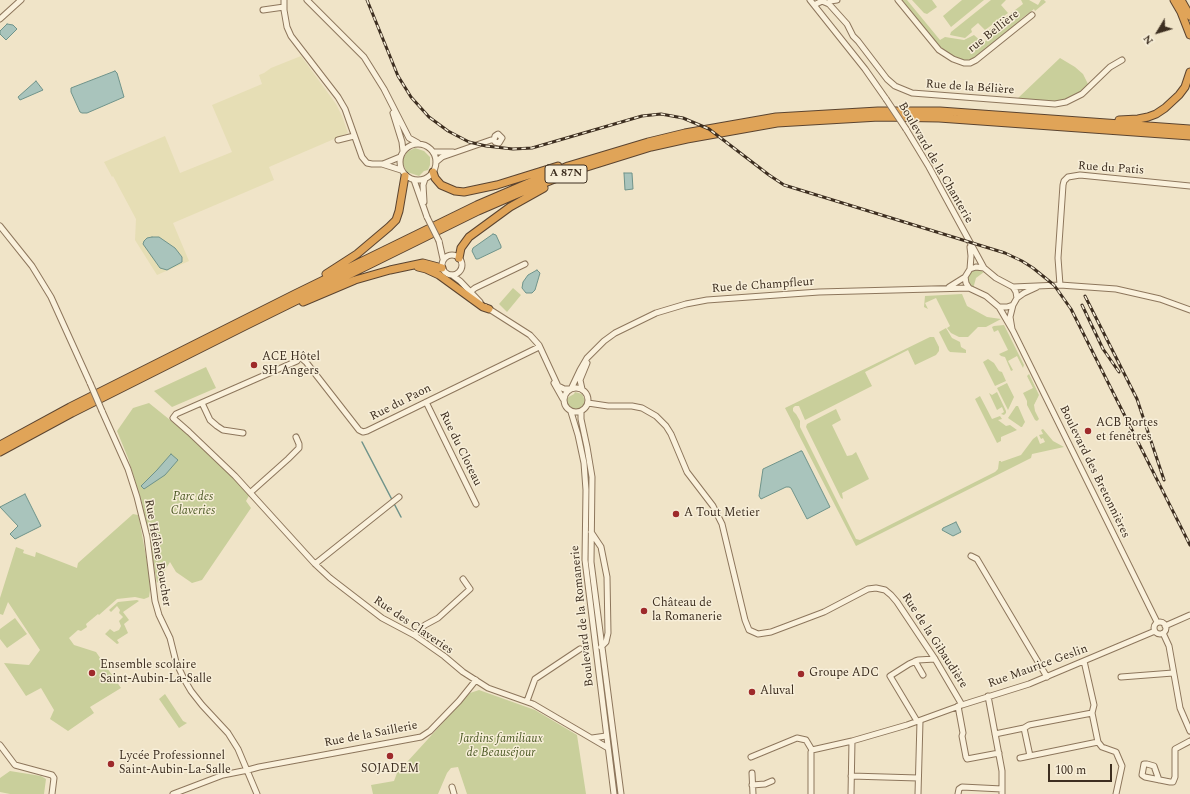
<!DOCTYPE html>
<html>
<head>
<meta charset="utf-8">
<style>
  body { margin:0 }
  #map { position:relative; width:1190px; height:794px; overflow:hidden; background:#f0e4c8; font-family:Spectral,serif }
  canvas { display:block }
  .north { position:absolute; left:1138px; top:12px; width:40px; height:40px; -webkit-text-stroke:3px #f7eed8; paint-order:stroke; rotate:232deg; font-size:11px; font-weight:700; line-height:16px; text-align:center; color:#3d2e20 }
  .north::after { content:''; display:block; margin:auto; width:14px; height:18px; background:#3d2e20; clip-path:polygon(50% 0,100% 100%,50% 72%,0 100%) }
  .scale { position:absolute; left:1048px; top:764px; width:64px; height:18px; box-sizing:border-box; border:2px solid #3d2e20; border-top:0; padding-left:5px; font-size:12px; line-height:14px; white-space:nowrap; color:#3d2e20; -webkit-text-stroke:3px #f7eed8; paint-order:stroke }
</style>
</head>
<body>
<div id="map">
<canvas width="1190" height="794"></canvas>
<div class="north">N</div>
<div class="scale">100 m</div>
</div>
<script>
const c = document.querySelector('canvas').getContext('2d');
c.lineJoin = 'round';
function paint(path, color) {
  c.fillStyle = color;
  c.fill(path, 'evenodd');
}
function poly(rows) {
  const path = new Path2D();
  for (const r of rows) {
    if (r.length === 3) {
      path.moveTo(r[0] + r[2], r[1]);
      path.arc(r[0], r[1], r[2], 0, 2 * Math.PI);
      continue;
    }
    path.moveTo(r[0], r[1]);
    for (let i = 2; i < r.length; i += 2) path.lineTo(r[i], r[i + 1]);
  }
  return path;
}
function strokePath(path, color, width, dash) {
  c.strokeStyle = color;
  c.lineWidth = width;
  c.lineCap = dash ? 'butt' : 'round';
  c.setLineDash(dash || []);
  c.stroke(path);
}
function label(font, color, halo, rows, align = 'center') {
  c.font = font + ' Spectral,serif';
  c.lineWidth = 3;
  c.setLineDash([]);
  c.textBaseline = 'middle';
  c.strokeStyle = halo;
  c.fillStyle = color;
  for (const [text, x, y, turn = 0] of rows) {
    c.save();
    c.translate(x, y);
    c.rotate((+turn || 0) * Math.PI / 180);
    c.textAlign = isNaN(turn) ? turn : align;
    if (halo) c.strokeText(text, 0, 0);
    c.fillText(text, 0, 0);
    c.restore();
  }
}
paint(poly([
  [301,56,336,104,342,116,348,133,269,167,274,180,173,223,189,261,157,275,135,240,136,219,113,176,112,177,104,162,165,136,180,173,232,152,212,105,262,84,259,75,264,73,271,68]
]), '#e6deb5');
paint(poly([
  [902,0,907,0,940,40,945,37,964,40,974,35,983,43,990,37,986,32,1023,4,1021,0,1029,0,1038,5,1041,0,1044,0,1046,2,1035,11,1034,9,1021,19,1022,20,974,58,965,61,953,57,940,48],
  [912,0,932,0,937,7,927,14,924,13],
  [962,0,984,0,951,27,943,16],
  [991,0,1006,0,1001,5,1008,13,985,30,978,23,971,29,972,32,965,38,950,35,951,32],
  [1060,58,1075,67,1083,74,1088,84,1084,90,1065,101,1057,102,1017,99],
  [415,148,424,151,430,157,430,165,428,170,424,171,419,176,407,172,402,162,404,157,407,152],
  [976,269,984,272,976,278,973,289,968,284,967,278,970,272],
  [513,288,521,295,507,312,499,304],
  [962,294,967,306,987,317,1001,319,986,327,978,327,968,337,959,337,951,333,947,328,950,326,936,298,925,303,928,309,924,307,925,296],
  [1004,325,1024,365,1023,368,1017,356,1008,361,1013,370,1011,371,1005,357,1001,356,999,354,1008,350,998,330,994,332,992,327,994,326],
  [946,328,952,338,960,342,961,347,966,350,966,353,950,352,948,350,939,332],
  [930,337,934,337,939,347,939,351,936,355,915,365,908,350,865,372,872,386,805,420,799,406,795,406,793,408,793,411,796,414,800,421,800,427,856,539,860,540,995,472,998,469,999,461,1001,461,1001,462,1021,455,1033,439,1037,436,1040,444,1045,442,1043,438,1041,439,1039,435,1043,434,1041,430,1043,429,1053,441,1064,447,1032,454,1031,458,856,546,785,408],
  [988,359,994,363,999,371,1002,372,1006,381,995,386,983,362],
  [206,367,216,388,172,407,154,391],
  [1029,374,1039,395,1034,405,1035,411,1039,419,1037,421,1035,420,1027,405,1027,401,1023,393,1033,388,1027,376],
  [1007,383,1014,397,1008,410,997,388],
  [575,392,582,394,585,400,583,407,577,410,570,408,567,402,567,398,574,394],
  [997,392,1006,411,1006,413,1004,415,1001,414,1004,412,1002,407,997,410,989,393,992,395],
  [980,396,992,419,1000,416,1002,419,998,420,1006,426,1010,425,1017,430,1001,437,1001,441,997,443,975,399],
  [149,403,196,441,250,494,246,501,251,508,202,580,192,583,176,572,170,562,157,583,142,503,128,458,117,431,133,408],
  [1016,406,1018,406,1025,422,1022,427,1021,427,1008,418],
  [836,409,841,420,832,425,847,456,852,455,856,452,869,479,842,493,843,499,841,498,806,427,807,424],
  [133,514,138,515,139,518,149,573,150,590,149,597,144,599,135,597,117,599,99,615,98,614,86,624,87,627,81,631,78,630,69,638,74,645,96,652,121,688,90,707,94,713,68,731,50,719,54,710,41,688,26,696,4,663,29,665,40,650,8,602,3,615,0,614,0,598,16,547,24,550,23,553,35,557,36,552,77,568,78,563],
  [137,600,139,601,123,612,129,620,124,624,128,633,117,640,119,643,117,644,105,634,110,629,114,632,119,630,121,626,119,621,123,617,119,613,120,610,117,606,111,612,109,610,118,602],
  [15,618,27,634,7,648,0,639,0,629],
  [479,690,535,710,577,735,586,794,467,794,458,767,451,768,447,773,438,794,373,794,371,785,394,781,397,773,470,693],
  [165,694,183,721,187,723,179,728,159,699],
  [10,771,41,776,46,779,44,794,10,794,0,792,0,778]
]), '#c9cf9b');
const water = poly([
  [7,24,13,25,17,29,6,40,0,34,0,31,7,24],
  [115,71,117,73,124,97,87,113,82,113,80,112,71,92,71,88,115,71],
  [36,81,43,90,20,100,18,97,36,81],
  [624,173,632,173,633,189,625,190,624,173],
  [493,234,496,235,501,246,501,248,478,259,476,259,472,251,473,248,493,234],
  [152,237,159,237,175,248,182,257,182,262,167,270,160,268,143,244,144,241,147,238,152,237],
  [537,270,540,273,535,290,532,293,526,293,522,288,523,282,528,275,537,270],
  [801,451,802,451,830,507,807,519,791,488,789,487,786,487,761,499,759,496,763,469,801,451],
  [171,454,178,460,165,475,144,489,141,486,157,470,171,454],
  [25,494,41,526,15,539,10,534,18,526,0,507,25,494],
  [956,522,961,532,953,536,942,530,943,528,956,522]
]);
paint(water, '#a9c4bc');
strokePath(water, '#6f938a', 1);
strokePath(poly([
  [362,442,401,517]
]), '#6f938a', 1.5);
const minor = poly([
  [284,0,284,10,287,27,291,36,338,97,345,109,362,157,367,163,372,164,382,164,401,170],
  [307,0,364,57,384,89,409,138,418,143],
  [810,0,865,69,886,99],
  [898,0,939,50,953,59,964,63,970,63,976,60,1032,15],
  [830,1,837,0],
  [814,5,822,1,829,4,847,24,853,36,858,41,887,79,895,86,912,93,1055,104,1066,102,1082,94,1110,67,1122,60],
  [263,10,284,7],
  [0,19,21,0],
  [393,113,402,142,403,151],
  [906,129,929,167,984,268],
  [338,140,354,136],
  [418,162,18],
  [433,152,453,152],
  [436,162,442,157,491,140,494,140,495,142,499,143,502,138,498,134,495,136,494,140],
  [383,164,400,157],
  [414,180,427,217],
  [424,202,423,185,425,179],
  [0,226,32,266,51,297,90,383],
  [439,241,443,259],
  [970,247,971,256,970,269],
  [452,265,10],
  [976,267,984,268,996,278,1013,287,1016,292,1017,298,1013,305,1007,307,999,307,986,296,969,288,966,283,965,277,970,269,976,267],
  [452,275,460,281,480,302],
  [1060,285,1058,258,1063,185,1064,181,1068,177,1080,175,1190,186],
  [949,287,965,277],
  [1013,287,1060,285,1116,289,1160,299,1190,310],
  [470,292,475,288,525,264],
  [1017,298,1024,293,1037,287],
  [486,307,530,335,539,345,558,386,564,389,570,389],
  [999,307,1013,331,1157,622],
  [1012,329,1010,317,1013,305],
  [537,348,367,431,363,432,359,430,306,362,299,356,297,361,176,414,173,418,189,432,235,476,315,564,330,578,382,618,414,635,444,656,463,672,488,688,533,704,608,748],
  [554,383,563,399],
  [576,400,12],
  [571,389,580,370,587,358,604,341,615,333,656,313,686,304,707,300,819,292,969,288],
  [582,389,580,380,587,363],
  [426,402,476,504],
  [202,403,210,420,217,426,223,430,243,433],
  [588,403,608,406,632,406,642,408,656,416,666,426,671,434,687,472,713,506,722,524,745,620,749,630,758,634,771,632,824,612,868,589,876,588,885,590,891,595,897,602,935,659,962,705],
  [102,411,128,469,137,497,147,537,155,601,159,615,170,638,176,662,184,679,191,691,202,705,228,733,238,749,257,794],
  [571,412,578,435,584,463,586,490,585,560,614,794],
  [581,412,581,419,587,447,592,477,591,562,621,794],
  [251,492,288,459,299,448,299,444,296,437],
  [591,532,601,547,607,577,608,633,606,642,601,647],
  [971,556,977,559,1047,677],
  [315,564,399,497],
  [1160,628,6],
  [1165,626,1190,615],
  [1163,633,1169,646,1180,708,1190,731],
  [414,635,425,625,438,618,470,589,463,579],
  [915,661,923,675],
  [1084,661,1094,705,1092,713,1098,742,1102,747,1116,752,1122,766,1116,794],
  [1121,677,1173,673],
  [988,696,1002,771,1002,794],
  [527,701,535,679,580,649],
  [958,706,963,733,962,736,966,757,967,759,999,753],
  [917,721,890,676,909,664,918,660,935,659],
  [1024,728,1030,756],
  [995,734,1024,728,1029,725,1092,713],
  [592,738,606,736],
  [0,745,15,765,52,775,54,778,52,794],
  [812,750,852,741,907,725,962,705,1029,684,1155,631],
  [751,757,797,738,806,740,812,750],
  [1020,758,1098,742],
  [752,773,753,794],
  [851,776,918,778],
  [1159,780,1154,766,1147,764,1144,764,1142,775,1145,777,1170,782,1173,782,1175,777,1175,749,1190,741],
  [752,785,765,784,772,781],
  [452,787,454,794],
  [173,794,223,775,248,770,259,767,421,737,430,731,459,701,476,680],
  [811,794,811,752,812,750],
  [851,794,852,741],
  [918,794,920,721],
  [958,794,959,789,962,787,1002,789]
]);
const highway = poly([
  [1174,0,1181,12,1190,35],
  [1181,0,1190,16],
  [1119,120,1138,119,1148,117,1156,114,1165,108,1179,95,1185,87,1190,72],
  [433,172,435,178,441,185,455,191,464,192,497,185,558,166],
  [459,258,461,248,469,237,510,207,544,188],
  [418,267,426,269,439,275,483,307,489,309],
  [326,274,357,254,389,227,396,220,399,211,405,176],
  [303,302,355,280,390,270,423,263,442,268],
  [0,445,70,407,295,294,477,205,568,166,648,142,685,133,776,117,878,111,940,111,1190,129],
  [0,452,72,413,245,326,478,211,515,195,574,171,651,147,687,139,777,123,879,117,939,118,1190,136]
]);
strokePath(minor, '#8d765c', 7);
strokePath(highway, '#5b4430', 9);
strokePath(minor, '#faf1dc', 5);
strokePath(highway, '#e0a458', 7);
const rail = poly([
  [367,0,398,76,411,97,429,117,448,131,469,142,486,146,513,149,532,148,642,116,661,114,683,118,709,129,769,175,784,185,1005,253,1022,261,1033,268,1054,285,1071,309,1190,545],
  [1085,296,1137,399,1164,480],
  [1082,305,1103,349,1119,372]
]);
strokePath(rail, '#3d2e20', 3);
strokePath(rail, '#f7eed8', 1.5, [4.5]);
const minorBridge = poly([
  [886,99,906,129],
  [427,217,439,241],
  [90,383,102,411]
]);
strokePath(minorBridge, '#8d765c', 7, []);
strokePath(minorBridge, '#faf1dc', 5);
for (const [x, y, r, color] of [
  [254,365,4,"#9e2a2b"],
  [1088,431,4,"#9e2a2b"],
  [676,514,4,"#9e2a2b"],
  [644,611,4,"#9e2a2b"],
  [92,673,4,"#9e2a2b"],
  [801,674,4,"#9e2a2b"],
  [752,692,4,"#9e2a2b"],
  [390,756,4,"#9e2a2b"],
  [111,764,4,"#9e2a2b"]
]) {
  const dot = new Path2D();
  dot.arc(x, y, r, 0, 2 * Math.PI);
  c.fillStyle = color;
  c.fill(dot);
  strokePath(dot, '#f7eed8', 1.5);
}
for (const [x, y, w] of [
  [566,174,42]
]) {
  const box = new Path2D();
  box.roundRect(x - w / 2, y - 9, w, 18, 3);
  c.fillStyle = '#f7eed8';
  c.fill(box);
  strokePath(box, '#3d2e20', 1);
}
label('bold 11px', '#3d2e20', null, [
  ["A 87N",566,174]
]);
label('12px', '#3d2e20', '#f7eed8', [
  ["rue Bellière",994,32,-38],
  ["Rue de la Bélière",970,88,4],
  ["Boulevard de la Chanterie",935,163,60],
  ["Rue du Patis",1111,169,4],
  ["Rue de Champfleur",763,286,-4],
  ["Rue du Paon",401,403,-27],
  ["Rue du Cloteau",460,449,64],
  ["Boulevard des Bretonnières",1094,472,64],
  ["Rue Hélène Boucher",157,553,80],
  ["Boulevard de la Romanerie",583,616,-96],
  ["Rue des Claveries",413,626,34],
  ["Rue de la Gibaudière",934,641,57],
  ["Rue Maurice Geslin",1038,667,-20],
  ["Rue de la Saillerie",371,735,-11]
]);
label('12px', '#3d2e20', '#f7eed8', [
  ["ACE Hôtel",262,358],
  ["SH Angers",262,372],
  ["ACB Portes",1096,424],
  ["et fenêtres",1096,438],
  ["A Tout Metier",684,514],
  ["Château de",652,604],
  ["la Romanerie",652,618],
  ["Ensemble scolaire",100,666],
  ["Saint-Aubin-La-Salle",100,680],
  ["Groupe ADC",809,674],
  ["Aluval",760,692],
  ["Lycée Professionnel",119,757],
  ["Saint-Aubin-La-Salle",119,771],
  ["SOJADEM",390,770,"center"]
], 'left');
label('italic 12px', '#4d5a26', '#f7eed8', [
  ["Parc des",193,498],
  ["Claveries",193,512],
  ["Jardins familiaux",501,740],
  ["de Beauséjour",501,754]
]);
</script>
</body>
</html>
